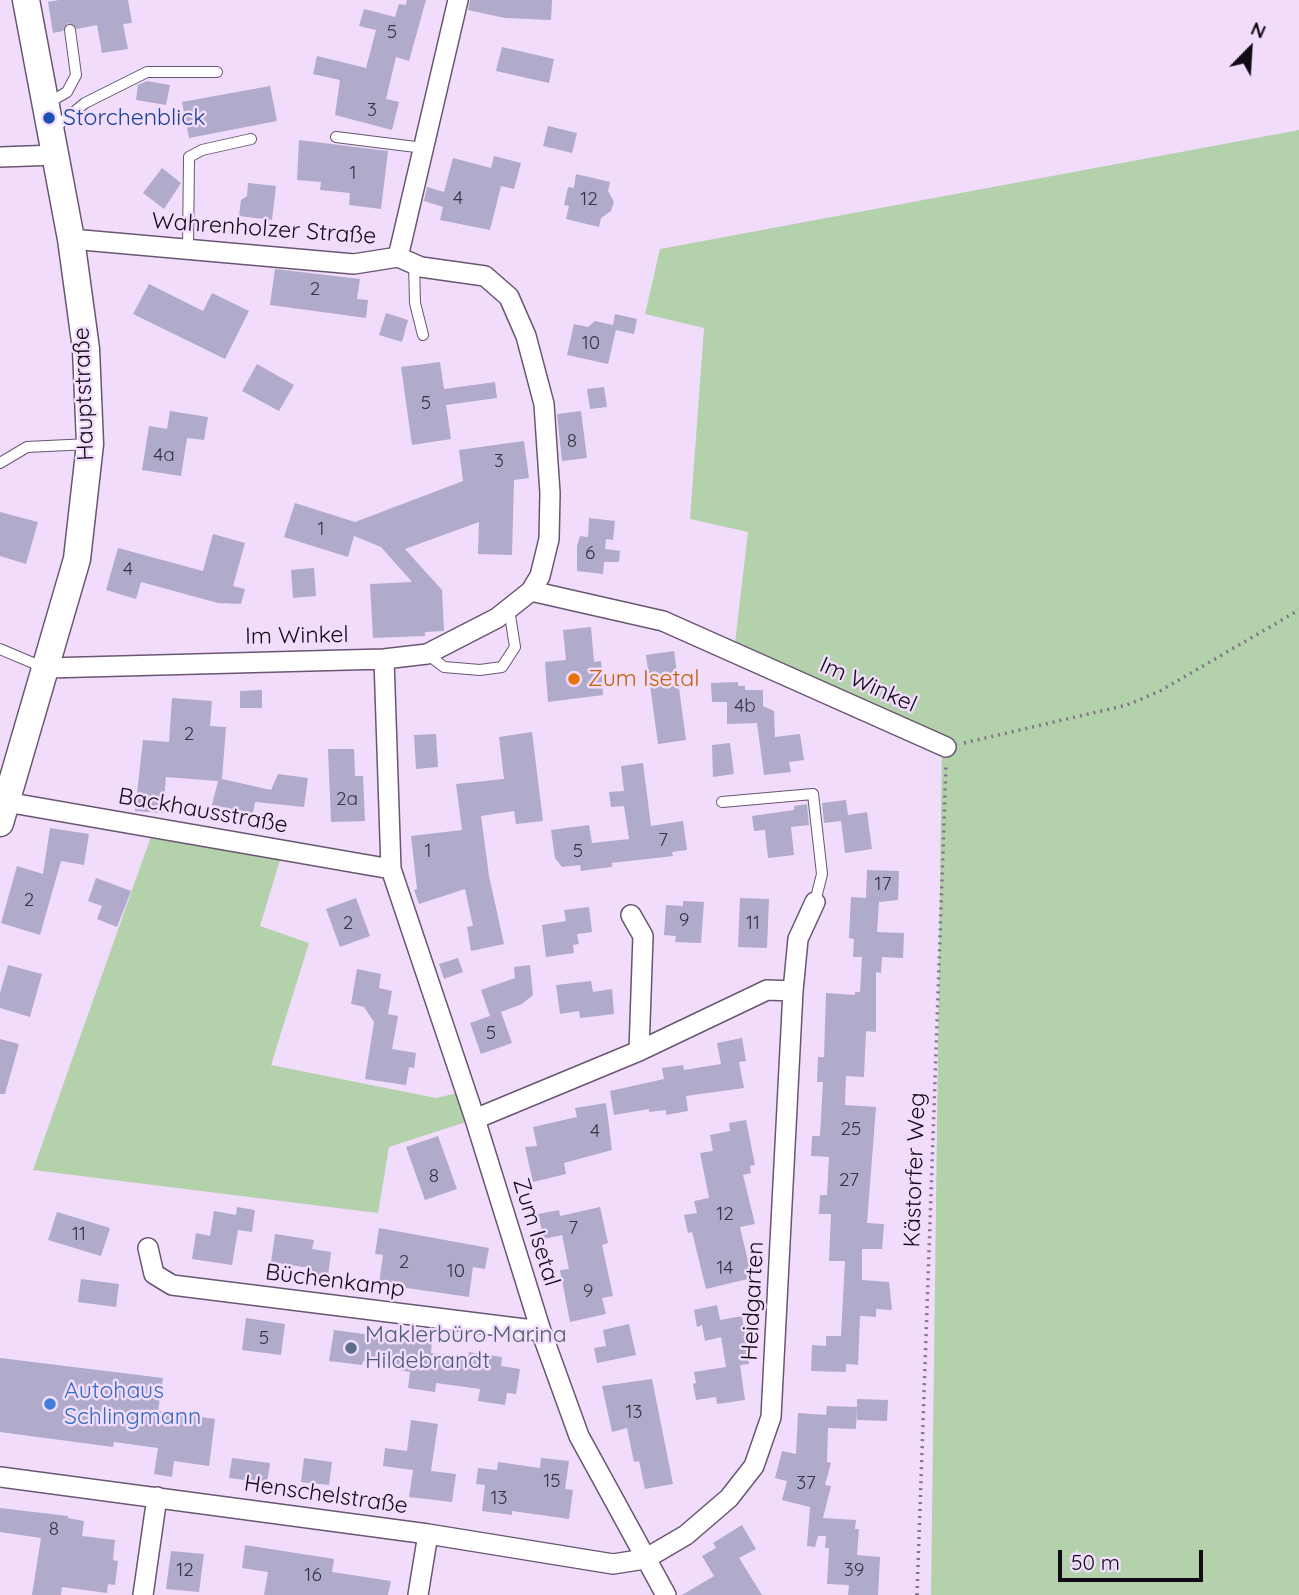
<!DOCTYPE html>
<html>
<head>
<meta charset="utf-8">
<style>
  body { margin:0 }
  #map { position:relative; width:1299px; height:1595px; overflow:hidden; background:#f2dcfc; font-family:Quicksand,sans-serif }
  canvas { display:block }
  .north { position:absolute; left:1215px; top:14px; width:70px; height:70px; -webkit-text-stroke:5px #f2dcfc; paint-order:stroke; rotate:24deg; font-size:19px; font-weight:700; line-height:28px; text-align:center; color:#120b15 }
  .north::after { content:''; display:block; margin:auto; width:24px; height:32px; background:#120b15; clip-path:polygon(50% 0,100% 100%,50% 72%,0 100%) }
  .scale { position:absolute; left:1058px; top:1550px; width:145px; height:32px; box-sizing:border-box; border:4px solid #120b15; border-top:0; padding-left:9px; font-size:21px; line-height:24px; white-space:nowrap; color:#120b15; -webkit-text-stroke:5px #f2dcfc; paint-order:stroke }
</style>
</head>
<body>
<div id="map">
<canvas width="1299" height="1595"></canvas>
<div class="north">N</div>
<div class="scale">50 m</div>
</div>
<script>
const c = document.querySelector('canvas').getContext('2d');
c.lineJoin = 'round';
function paint(path, color) {
  c.fillStyle = color;
  c.fill(path, 'evenodd');
}
function poly(rows) {
  const path = new Path2D();
  for (const r of rows) {
    path.moveTo(r[0], r[1]);
    for (let i = 2; i < r.length; i += 2) path.lineTo(r[i], r[i + 1]);
  }
  return path;
}
function strokePath(path, color, width, dash) {
  c.strokeStyle = color;
  c.lineWidth = width;
  c.lineCap = dash ? 'butt' : 'round';
  c.setLineDash(dash || []);
  c.stroke(path);
}
function label(font, color, halo, rows, align = 'center') {
  c.font = font + ' Quicksand,sans-serif';
  c.lineWidth = 5;
  c.setLineDash([]);
  c.textBaseline = 'middle';
  c.strokeStyle = halo;
  c.fillStyle = color;
  for (const [text, x, y, turn = 0] of rows) {
    c.save();
    c.translate(x, y);
    c.rotate((+turn || 0) * Math.PI / 180);
    c.textAlign = isNaN(turn) ? turn : align;
    if (halo) c.strokeText(text, 0, 0);
    c.fillText(text, 0, 0);
    c.restore();
  }
}
paint(poly([
  [1299,130,1299,1595,931,1595,942,735,735,643,748,532,690,519,704,328,645,314,660,249],
  [154,828,283,850,260,926,309,943,271,1065,436,1098,466,1091,475,1119,389,1147,378,1213,33,1170]
]), '#b3d1aa');
paint(poly([
  [59,0,128,0,132,23,123,24,128,49,102,53,97,25,77,29,68,23,63,31,53,33,48,2],
  [407,0,426,0,409,61,396,57,386,99,399,102,392,130,335,115,340,80,313,74,317,56,366,68,376,30,359,26,364,9,395,17,399,4,406,5],
  [470,0,552,0,551,20,505,18,468,10],
  [502,47,554,59,549,83,496,71],
  [147,81,170,85,166,105,136,100,138,85],
  [270,86,277,121,189,138,182,102],
  [548,126,577,133,572,153,543,146],
  [299,140,388,151,381,209,349,205,350,193,320,190,321,182,297,180],
  [494,156,521,163,514,189,501,186,490,230,440,220,443,207,424,201,427,187,444,192,453,158,491,168],
  [162,168,181,183,164,209,143,193],
  [576,174,610,182,608,191,614,202,611,211,601,218,599,227,566,219,569,206,564,205,568,187,574,188],
  [248,183,276,186,272,220,239,216,241,200,247,196],
  [275,269,360,279,357,299,368,300,366,318,270,305],
  [149,284,203,311,212,293,249,311,225,359,133,314],
  [386,313,408,320,402,342,379,335],
  [615,314,637,319,634,334,616,330,608,364,567,355,574,324,588,327,595,321,613,325],
  [440,362,444,389,495,382,497,398,446,405,451,439,412,445,401,367],
  [257,364,294,385,279,411,242,391],
  [604,387,607,407,590,409,587,389],
  [170,411,208,417,204,440,187,438,181,476,142,470,149,426,167,429],
  [581,411,587,458,562,461,557,414],
  [524,441,529,478,514,480,512,555,478,554,479,522,405,549,442,590,444,631,425,632,425,636,373,638,370,584,412,582,381,547,354,536,348,557,284,537,295,503,355,522,463,481,459,450],
  [0,512,38,522,26,564,0,556],
  [589,518,615,521,613,540,606,539,605,549,620,551,619,562,604,562,603,574,577,571,577,546,580,536,588,537],
  [213,534,245,543,233,586,245,589,241,604,218,603,141,582,136,599,106,590,118,548,203,571],
  [314,568,316,596,293,598,291,570],
  [591,627,594,662,601,661,603,695,548,702,545,662,566,660,563,630],
  [674,651,686,740,658,744,646,655],
  [738,682,738,686,745,686,745,690,763,690,763,706,774,711,775,737,800,734,804,760,789,762,791,772,764,775,757,723,727,724,727,702,712,702,711,683],
  [262,690,262,708,240,708,240,691],
  [172,698,212,701,210,726,226,727,222,779,271,790,278,774,308,778,304,807,255,802,253,813,212,805,218,781,166,777,163,813,135,811,143,740,169,742],
  [532,732,543,821,516,824,514,811,481,816,489,876,504,944,471,951,467,927,473,926,465,889,419,904,414,890,417,889,411,836,462,830,456,784,504,779,499,737],
  [436,734,438,767,416,769,414,735],
  [730,743,734,774,713,777,712,745],
  [328,749,354,749,355,776,363,776,365,821,331,822],
  [643,763,651,826,683,821,687,850,672,852,673,856,612,863,612,867,603,868,581,871,580,865,562,867,555,858,551,830,589,825,592,843,629,839,624,806,611,807,609,792,624,791,621,766],
  [846,800,848,815,867,812,872,849,845,853,841,821,824,823,822,803],
  [807,804,809,825,791,827,794,855,768,858,765,830,754,831,752,816,794,810,794,806],
  [50,828,89,834,84,865,61,861,40,935,1,923,17,866,43,874],
  [867,870,899,871,898,900,879,902,877,932,904,933,903,958,882,957,881,973,876,972,876,1032,866,1031,864,1077,846,1076,845,1105,876,1107,867,1223,884,1224,882,1249,862,1249,862,1280,889,1282,892,1310,876,1309,876,1317,860,1316,858,1365,846,1364,846,1372,811,1371,812,1345,826,1346,826,1336,841,1336,845,1261,829,1261,831,1214,819,1214,820,1195,827,1195,829,1157,811,1156,812,1136,820,1136,823,1082,817,1082,818,1057,824,1057,826,993,855,995,855,992,860,992,862,957,853,957,854,939,849,938,851,897,866,898],
  [96,878,131,891,117,927,97,919,102,906,88,901],
  [356,898,370,936,340,947,326,909],
  [740,898,769,899,767,948,738,947],
  [683,901,704,902,701,943,675,942,676,936,664,935,666,905,683,906],
  [589,907,592,932,577,934,579,944,573,945,574,953,546,957,542,925,566,921,564,910],
  [458,958,463,972,444,979,439,964],
  [8,965,42,974,30,1017,0,1008,0,993],
  [530,965,533,995,522,1004,501,1012,512,1043,481,1054,470,1023,490,1016,481,990,515,978,514,967],
  [357,969,381,974,379,988,392,991,388,1014,398,1016,392,1049,416,1053,414,1068,409,1067,406,1085,365,1079,374,1022,364,1007,351,1004],
  [591,981,593,992,612,989,614,1014,580,1018,579,1011,560,1014,556,985],
  [742,1038,746,1061,739,1062,744,1088,686,1096,688,1111,666,1115,666,1110,649,1112,649,1109,614,1115,610,1091,664,1079,662,1068,683,1065,684,1070,721,1064,717,1043],
  [0,1039,19,1044,5,1094,0,1094],
  [606,1103,612,1150,564,1163,566,1174,533,1182,525,1147,537,1146,533,1127,577,1117,575,1108],
  [746,1120,755,1165,750,1166,751,1173,743,1175,755,1224,740,1227,752,1278,706,1289,692,1232,688,1233,684,1215,697,1213,694,1201,709,1198,700,1153,713,1151,710,1135,730,1131,729,1123],
  [438,1136,457,1189,425,1200,406,1147],
  [237,1207,255,1210,252,1232,238,1230,232,1265,192,1259,196,1233,210,1236,214,1211,236,1215],
  [600,1207,608,1243,602,1245,613,1296,602,1298,606,1314,570,1322,560,1270,569,1269,562,1235,544,1239,538,1214,559,1210,560,1216],
  [57,1212,110,1228,101,1256,48,1240],
  [379,1228,489,1248,485,1269,473,1267,469,1297,379,1284,383,1255,375,1254],
  [275,1234,314,1240,312,1249,331,1252,328,1277,309,1274,310,1268,271,1262],
  [81,1279,119,1284,116,1307,78,1302],
  [717,1305,720,1320,742,1316,749,1364,740,1365,745,1400,717,1404,716,1397,696,1400,693,1384,696,1383,694,1372,726,1367,721,1337,705,1341,702,1325,697,1327,694,1310],
  [246,1318,285,1324,281,1355,242,1350],
  [629,1324,636,1355,597,1363,594,1348,606,1346,603,1330],
  [334,1330,432,1343,431,1353,468,1358,469,1352,502,1357,501,1366,520,1369,516,1394,507,1393,505,1405,478,1401,480,1389,436,1383,435,1392,408,1388,410,1372,393,1369,394,1366,363,1361,362,1365,329,1361],
  [0,1358,163,1378,158,1411,215,1419,209,1466,174,1461,172,1477,154,1474,158,1448,114,1442,113,1447,0,1432],
  [652,1379,673,1484,645,1489,639,1461,634,1462,627,1428,612,1432,602,1386],
  [857,1399,888,1400,887,1421,857,1420],
  [827,1406,857,1407,856,1429,828,1428,827,1462,831,1463,825,1485,831,1486,823,1518,856,1520,855,1529,859,1529,857,1555,880,1557,878,1595,848,1595,849,1585,827,1584,829,1548,825,1548,826,1536,818,1536,815,1547,807,1546,810,1507,782,1500,787,1481,775,1478,782,1451,796,1454,798,1413,826,1415],
  [411,1420,438,1424,431,1471,456,1474,452,1502,409,1497,413,1470,383,1466,385,1448,407,1451],
  [232,1458,270,1463,267,1483,229,1478],
  [304,1458,332,1462,329,1485,301,1482],
  [541,1458,569,1461,565,1489,573,1490,569,1519,512,1511,512,1515,482,1511,485,1485,476,1484,478,1468,497,1470,498,1462,540,1468],
  [0,1508,68,1516,68,1518,84,1521,82,1536,115,1540,113,1560,118,1561,115,1585,108,1584,107,1593,62,1587,61,1595,32,1595,41,1538,0,1532],
  [742,1525,756,1549,739,1558,762,1595,682,1595,714,1576,702,1556,716,1548,713,1543],
  [245,1545,334,1559,332,1572,391,1581,388,1595,264,1595,268,1572,242,1568],
  [171,1551,204,1554,199,1592,166,1589]
]), '#b0aacb');
const lane = poly([
  [48,103,67,92,76,75,70,30],
  [52,130,85,103,147,72,217,72],
  [336,137,424,148],
  [188,249,189,157,202,150,251,139],
  [414,264,415,303,423,335],
  [0,463,27,447,89,444],
  [0,649,45,668],
  [427,654,444,667,480,670,502,667,515,647,509,609],
  [722,802,813,794,822,874,815,902]
]);
const street = poly([
  [0,157,57,155],
  [71,239,354,264,398,257],
  [398,257,458,0],
  [531,591,663,621,946,747],
  [384,659,391,869,475,1119,541,1331,579,1436,666,1595],
  [47,668,384,659,427,654,497,618,531,591,540,576,549,539,550,493,544,404,526,336,509,297,485,276,421,267,398,257],
  [6,802,391,869],
  [631,915,643,936,639,1051],
  [475,1119,639,1051,767,990,793,991],
  [148,1248,154,1274,172,1285,541,1331],
  [0,1477,428,1534,613,1564,645,1559,686,1535,729,1498,754,1466,771,1417,793,991,798,939,815,902],
  [143,1595,157,1497],
  [418,1595,428,1534]
]);
const secondary = poly([
  [0,823,77,559,90,444,86,349,71,239,26,0]
]);
strokePath(lane, '#695671', 12);
strokePath(street, '#695671', 22);
strokePath(secondary, '#695671', 29);
strokePath(poly([
  [964,743,1127,705,1160,691,1299,610],
  [917,1595,946,765]
]), '#827489', 3.5, [2, 5]);
strokePath(lane, '#fff', 10);
strokePath(street, '#fff', 19);
strokePath(secondary, '#fff', 26);
for (const [x, y, r, color] of [
  [49,118,7,"#1a4fb4"],
  [574,679,7,"#e8710a"],
  [351,1348,7,"#5c6f8a"],
  [50,1404,7,"#3f7fe0"]
]) {
  const dot = new Path2D();
  dot.arc(x, y, r, 0, 2 * Math.PI);
  c.fillStyle = color;
  c.fill(dot);
  strokePath(dot, '#f2dcfc', 2.5);
}
label('19px', '#3a3342', null, [
  ["5",392,32],
  ["3",372,110],
  ["1",353,173],
  ["4",458,198],
  ["12",589,199],
  ["2",315,289],
  ["10",591,343],
  ["5",426,403],
  ["8",572,441],
  ["4a",164,455],
  ["3",499,461],
  ["1",321,529],
  ["6",590,553],
  ["4",128,569],
  ["4b",745,706],
  ["2",189,734],
  ["2a",347,799],
  ["7",663,840],
  ["1",428,851],
  ["5",578,851],
  ["17",883,884],
  ["2",29,900],
  ["9",684,920],
  ["2",348,923],
  ["11",753,923],
  ["5",491,1033],
  ["25",851,1129],
  ["4",595,1131],
  ["8",434,1176],
  ["27",849,1180],
  ["12",725,1214],
  ["7",573,1228],
  ["11",79,1234],
  ["2",404,1262],
  ["14",725,1268],
  ["10",456,1271],
  ["9",588,1291],
  ["5",264,1338],
  ["13",634,1412],
  ["15",552,1481],
  ["37",806,1483],
  ["13",499,1498],
  ["8",54,1529],
  ["12",185,1570],
  ["39",854,1570],
  ["16",313,1575]
]);
label('23px', '#164399', '#f2dcfc', [
  ["Storchenblick",63,118]
], 'left');
label('23px', '#120b15', '#f2dcfc', [
  ["Wahrenholzer Straße",264,229,4],
  ["Hauptstraße",84,394,-92],
  ["Im Winkel",297,636,-1],
  ["Im Winkel",868,685,24],
  ["Backhausstraße",203,811,10],
  ["Kästorfer Weg",915,1170,-88],
  ["Zum Isetal",536,1232,73],
  ["Büchenkamp",335,1281,7],
  ["Heidgarten",753,1301,-87],
  ["Henschelstraße",326,1495,8]
]);
label('23px', '#c56008', '#f2dcfc', [
  ["Zum Isetal",588,679]
], 'left');
label('23px', '#4e5e75', '#f2dcfc', [
  ["Maklerbüro Marina",365,1335],
  ["Hildebrandt",365,1361]
], 'left');
label('23px', '#366cbe', '#f2dcfc', [
  ["Autohaus",64,1391],
  ["Schlingmann",64,1417]
], 'left');
</script>
</body>
</html>
